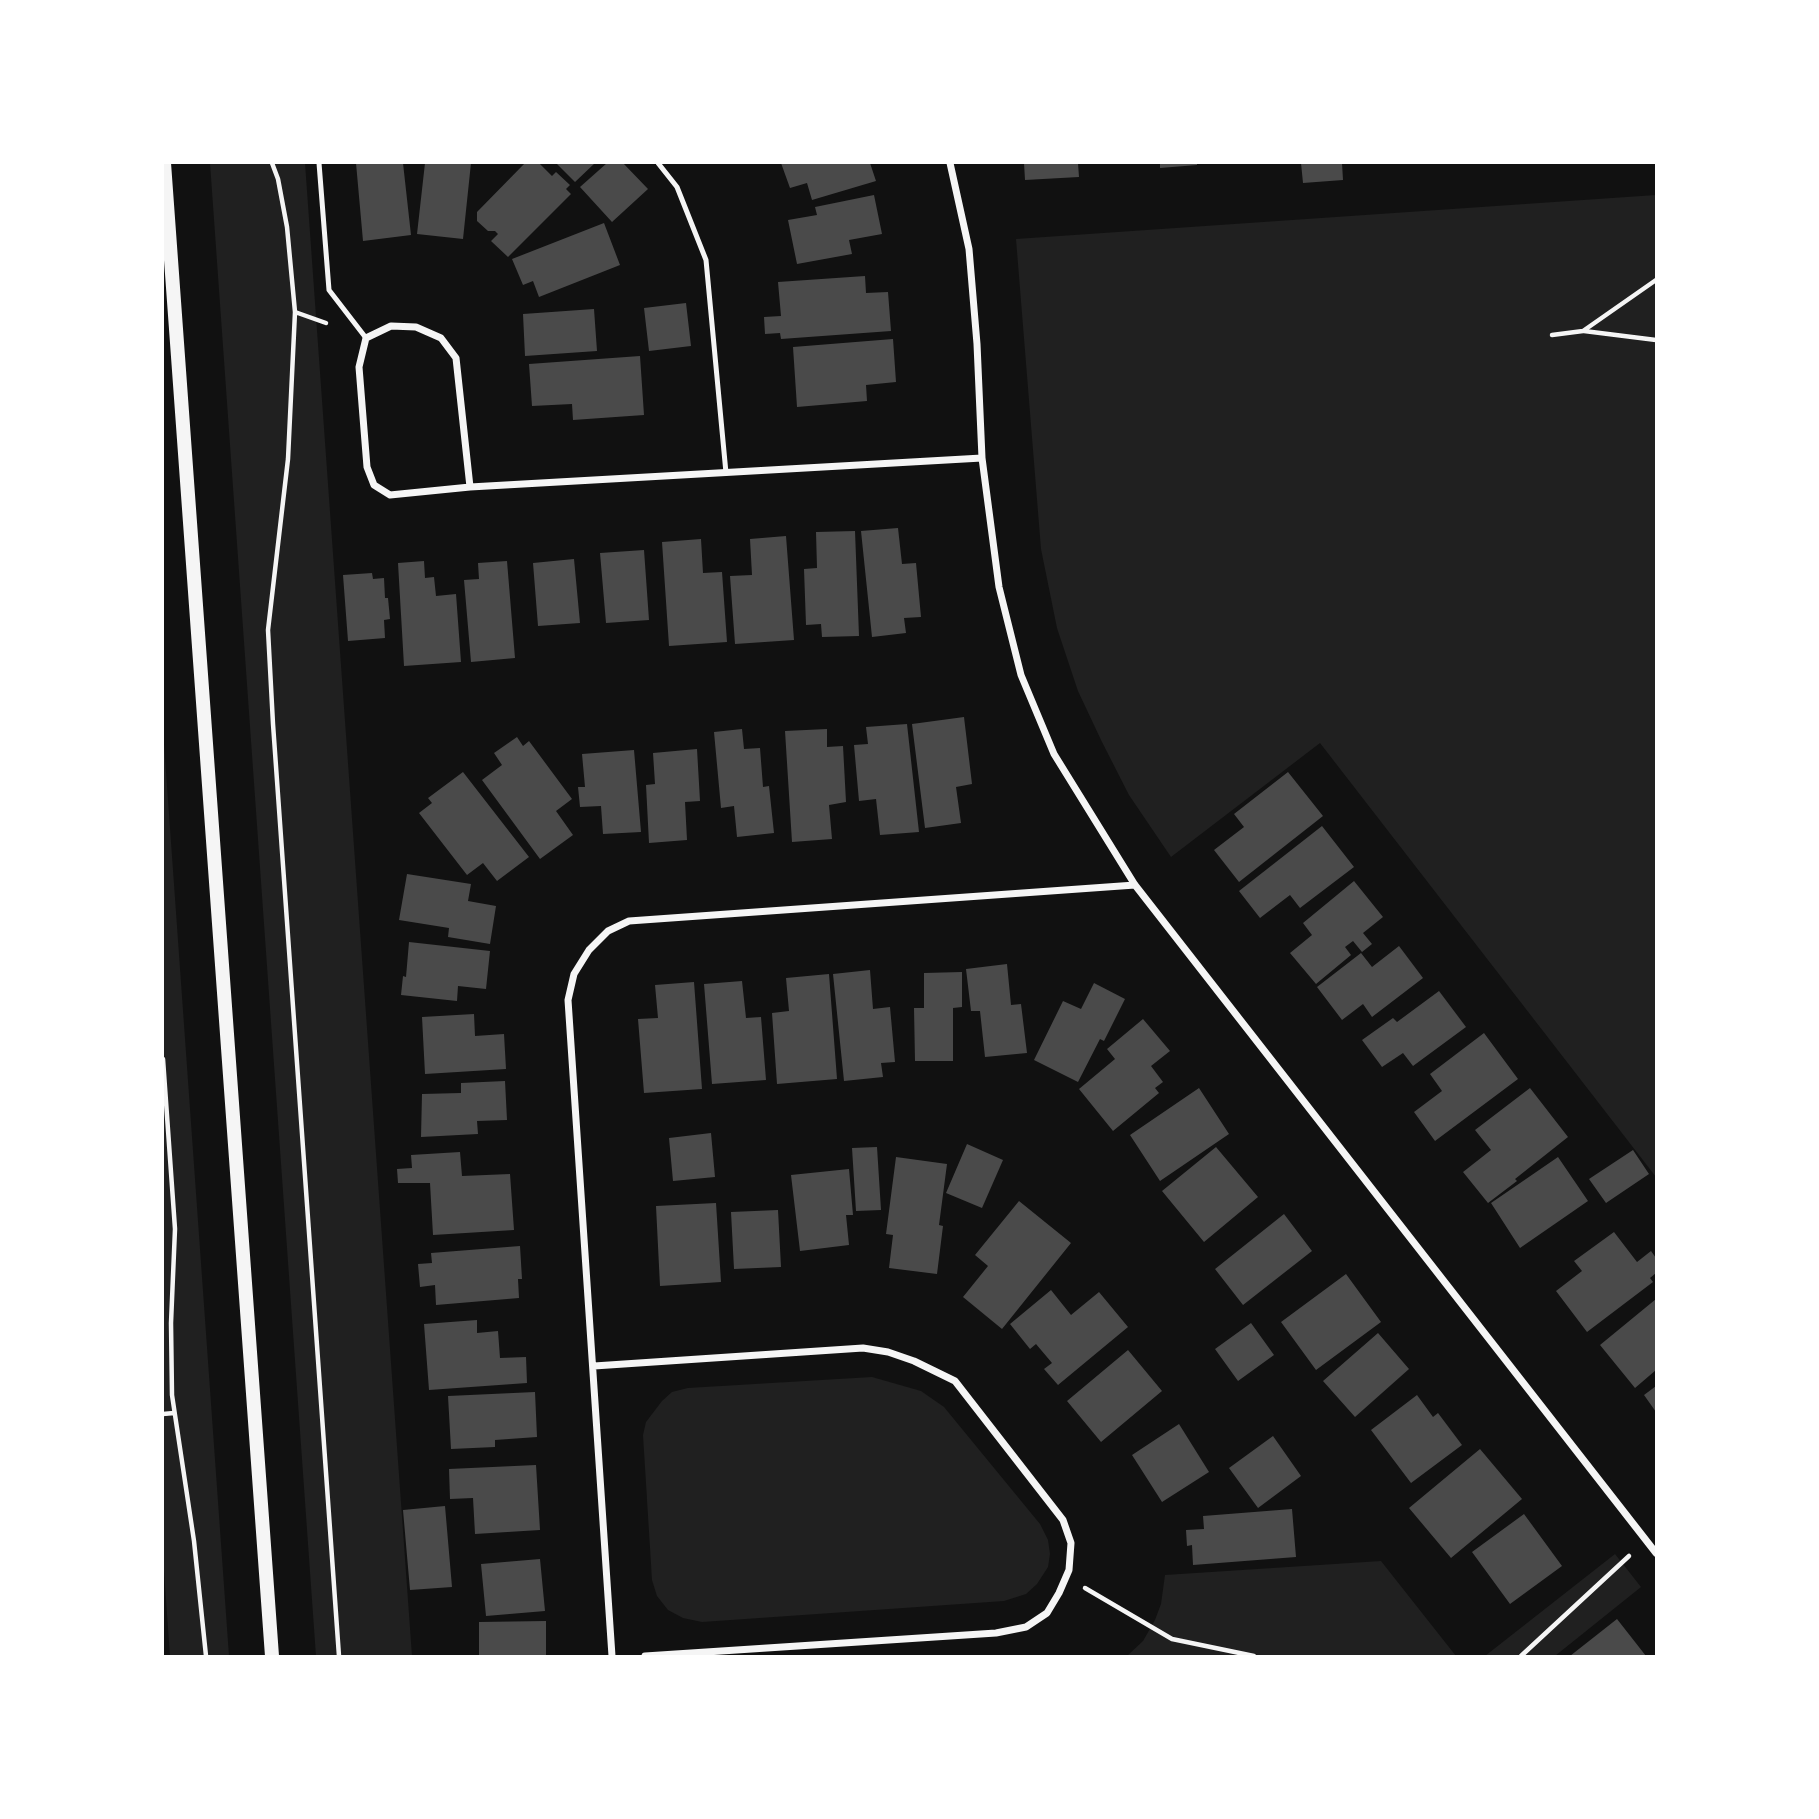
<!DOCTYPE html>
<html>
<head>
<meta charset="utf-8">
<style>
  body { margin:0 }
  #map { position:relative; width:1819px; height:1819px; overflow:hidden; background:#111; font-family:"Nunito Sans",sans-serif }
  canvas { display:block }
  .frame { position:absolute; inset:0; border:164px solid #fff; pointer-events:none }
</style>
</head>
<body>
<div id="map">
<canvas width="1819" height="1819"></canvas>
<div class="frame"></div>
</div>
<script>
const c = document.querySelector('canvas').getContext('2d');
c.lineJoin = 'round';
function paint(path, color) {
  c.fillStyle = color;
  c.fill(path, 'evenodd');
}
function poly(rows) {
  const path = new Path2D();
  for (const r of rows) {
    path.moveTo(r[0], r[1]);
    for (let i = 2; i < r.length; i += 2) path.lineTo(r[i], r[i + 1]);
  }
  return path;
}
function strokePath(path, color, width, dash) {
  c.strokeStyle = color;
  c.lineWidth = width;
  c.lineCap = dash ? 'butt' : 'round';
  c.setLineDash(dash || []);
  c.stroke(path);
}
paint(poly([
  [210,163,305,163,412,1656,316,1656],
  [1656,195,1656,1177,1320,743,1171,857,1129,795,1102,742,1078,691,1057,628,1041,549,1016,239],
  [163,730,229,1656,170,1656,163,1557],
  [872,1377,921,1391,944,1407,1040,1524,1048,1540,1050,1554,1048,1567,1037,1584,1026,1594,1004,1601,702,1622,683,1618,668,1610,657,1596,652,1580,643,1435,646,1422,662,1401,672,1392,688,1388],
  [1615,1554,1641,1587,1555,1656,1485,1656],
  [1381,1561,1456,1656,1127,1656,1143,1641,1155,1620,1161,1604,1165,1575]
]), '#202020');
paint(poly([
  [356,163,403,163,411,235,363,241],
  [425,163,471,163,463,239,417,234],
  [525,163,539,163,552,176,556,172,570,185,566,189,571,194,508,257,491,241,498,234,495,231,488,231,477,221,477,212],
  [556,163,595,163,575,182],
  [607,163,623,163,648,189,612,222,580,187],
  [781,163,870,163,876,181,812,200,807,183,790,188],
  [1024,163,1078,163,1079,177,1025,180],
  [1160,163,1197,163,1197,165,1160,168],
  [1301,163,1342,163,1343,180,1303,183],
  [874,195,882,234,849,240,852,254,797,264,788,220,817,215,815,207],
  [604,223,620,265,539,297,533,281,523,285,512,259],
  [865,276,866,293,888,292,891,331,781,339,780,333,765,334,764,317,781,316,778,282],
  [686,303,691,346,649,351,644,308],
  [594,309,597,351,525,356,523,314],
  [893,339,896,382,866,385,867,401,797,407,793,347],
  [640,356,644,415,573,420,572,404,532,406,529,364],
  [898,528,902,564,916,563,921,617,904,618,906,633,872,637,861,531],
  [855,531,859,636,822,637,821,624,806,625,804,569,817,568,816,532],
  [786,536,794,640,735,644,730,576,752,575,750,539],
  [701,539,703,573,722,572,727,642,669,646,662,542],
  [644,550,649,620,606,623,600,553],
  [574,559,580,623,538,626,533,563],
  [424,561,425,578,434,577,436,596,456,594,461,662,404,666,398,563],
  [507,561,515,658,471,662,464,580,479,579,478,563],
  [372,573,373,579,384,578,385,598,388,598,390,619,384,620,385,638,348,641,343,575],
  [964,717,972,784,956,787,961,823,925,828,912,724],
  [907,724,919,832,880,835,876,799,859,801,854,745,868,744,866,727],
  [742,729,744,749,760,748,763,787,769,786,774,833,737,837,734,806,721,808,714,732],
  [827,729,827,747,843,746,846,802,829,805,832,839,792,842,785,731],
  [517,737,523,746,529,741,572,799,556,811,573,835,540,859,482,780,502,765,494,753],
  [697,749,700,801,685,802,687,840,649,843,646,785,655,784,653,753],
  [634,750,641,832,603,834,601,806,580,807,578,787,585,787,582,754],
  [463,772,529,857,497,881,483,863,467,875,419,813,432,803,428,798],
  [1288,772,1323,816,1239,882,1214,850,1244,827,1234,814],
  [1322,826,1354,867,1300,908,1290,895,1260,918,1239,891],
  [407,874,471,884,468,901,496,906,490,944,448,937,449,928,399,920],
  [1354,881,1383,917,1363,933,1372,944,1362,952,1353,941,1345,947,1351,955,1316,984,1290,953,1312,935,1303,923],
  [409,942,490,951,486,989,458,986,457,1001,401,995,403,976,406,977],
  [1399,946,1423,978,1372,1017,1363,1004,1342,1020,1317,987,1361,953,1372,967],
  [1007,964,1011,1005,1021,1004,1027,1053,985,1057,980,1011,971,1011,966,969],
  [870,970,873,1009,890,1007,895,1062,881,1063,883,1077,844,1081,833,974],
  [962,972,962,1007,953,1008,953,1061,915,1061,914,1008,924,1008,924,973],
  [829,974,837,1079,777,1084,772,1013,789,1011,786,978],
  [742,981,746,1018,761,1017,766,1080,712,1084,704,984],
  [694,982,702,1089,644,1093,638,1019,658,1018,655,985],
  [1094,983,1125,999,1104,1041,1100,1039,1078,1082,1034,1060,1063,1001,1081,1009],
  [1439,991,1466,1027,1413,1066,1403,1053,1382,1067,1362,1040,1393,1018,1397,1022],
  [474,1014,475,1036,504,1034,506,1069,425,1074,422,1017],
  [1143,1019,1170,1051,1151,1066,1163,1082,1155,1088,1159,1093,1113,1131,1079,1089,1115,1059,1107,1049],
  [1484,1033,1518,1079,1435,1141,1414,1112,1442,1091,1430,1074],
  [505,1081,507,1120,477,1121,478,1134,421,1137,422,1094,461,1093,461,1083],
  [1199,1088,1229,1134,1160,1181,1130,1135],
  [1530,1088,1568,1137,1515,1179,1517,1181,1488,1203,1463,1172,1491,1150,1475,1130],
  [711,1133,715,1177,673,1181,669,1138],
  [967,1144,1003,1160,982,1208,946,1193],
  [877,1147,881,1210,856,1211,852,1148],
  [1216,1147,1258,1197,1204,1242,1162,1191],
  [1633,1150,1649,1174,1606,1203,1589,1179],
  [460,1152,462,1176,510,1174,514,1230,433,1235,430,1183,398,1183,397,1169,412,1168,411,1155],
  [896,1157,947,1164,939,1225,943,1226,937,1274,889,1268,893,1235,886,1234],
  [1558,1157,1588,1201,1520,1248,1491,1203],
  [849,1169,853,1215,846,1215,849,1245,800,1251,791,1175],
  [1019,1201,1071,1243,1002,1329,963,1297,988,1266,975,1255],
  [716,1203,721,1282,660,1286,656,1206],
  [778,1210,781,1267,734,1269,731,1212],
  [1284,1214,1312,1251,1243,1305,1215,1269],
  [1614,1232,1637,1262,1651,1251,1656,1258,1656,1273,1650,1278,1653,1282,1587,1332,1556,1291,1582,1271,1574,1261],
  [520,1246,522,1279,518,1279,519,1298,436,1305,435,1285,420,1287,418,1264,432,1263,431,1253],
  [1346,1274,1381,1322,1316,1370,1281,1322],
  [1051,1290,1071,1315,1099,1292,1128,1327,1058,1385,1044,1369,1052,1363,1036,1344,1030,1349,1010,1324],
  [1656,1299,1656,1370,1635,1388,1600,1345],
  [477,1320,477,1333,498,1331,500,1358,526,1357,527,1383,429,1390,424,1324],
  [1251,1323,1274,1355,1238,1381,1215,1349],
  [1378,1333,1409,1369,1355,1417,1323,1381],
  [1128,1350,1162,1391,1101,1442,1067,1401],
  [1656,1386,1656,1412,1644,1395],
  [535,1392,537,1437,495,1440,495,1447,451,1449,448,1396],
  [1417,1395,1433,1417,1438,1413,1462,1445,1411,1483,1371,1430],
  [1179,1424,1209,1472,1162,1502,1132,1455],
  [1273,1436,1301,1476,1258,1508,1229,1468],
  [1480,1449,1522,1499,1451,1558,1409,1508],
  [536,1465,540,1530,475,1534,473,1498,450,1499,449,1469],
  [445,1506,452,1587,410,1590,403,1510],
  [1292,1509,1296,1557,1193,1565,1192,1545,1187,1546,1186,1530,1204,1529,1203,1516],
  [1524,1514,1562,1566,1510,1604,1472,1552],
  [540,1559,545,1611,486,1616,481,1564],
  [1617,1619,1646,1656,1570,1656],
  [546,1621,546,1656,479,1656,479,1622]
]), '#4a4a4a');
strokePath(poly([
  [272,163,278,179,287,227,295,312,288,459,268,630,273,724,339,1656],
  [295,312,326,323],
  [1584,331,1656,340],
  [1552,335,1583,331,1656,280],
  [163,1059,175,1229,171,1323,172,1395,194,1541,206,1656],
  [163,1414,174,1413],
  [1085,1588,1172,1639,1254,1656],
  [1521,1656,1629,1556]
]), '#f5f5f5', 4.5);
strokePath(poly([
  [319,163,329,290,366,338],
  [658,163,677,187,706,260,726,473]
]), '#f5f5f5', 5);
strokePath(poly([
  [950,163,969,249,977,344,982,458,999,587,1021,675,1054,754,1135,885,1656,1553],
  [470,487,456,358,441,338,416,327,391,326,366,338,359,367,367,467,374,485,390,495,470,487,982,458],
  [594,1366,863,1348,888,1352,914,1361,955,1381,1063,1520,1071,1543,1069,1570,1059,1593,1047,1613,1026,1627,996,1633,645,1656],
  [612,1656,568,1000,574,974,589,950,608,931,629,921,1135,885]
]), '#f5f5f5', 7);
strokePath(poly([
  [164,163,272,1656]
]), '#f5f5f5', 14);
</script>
</body>
</html>
